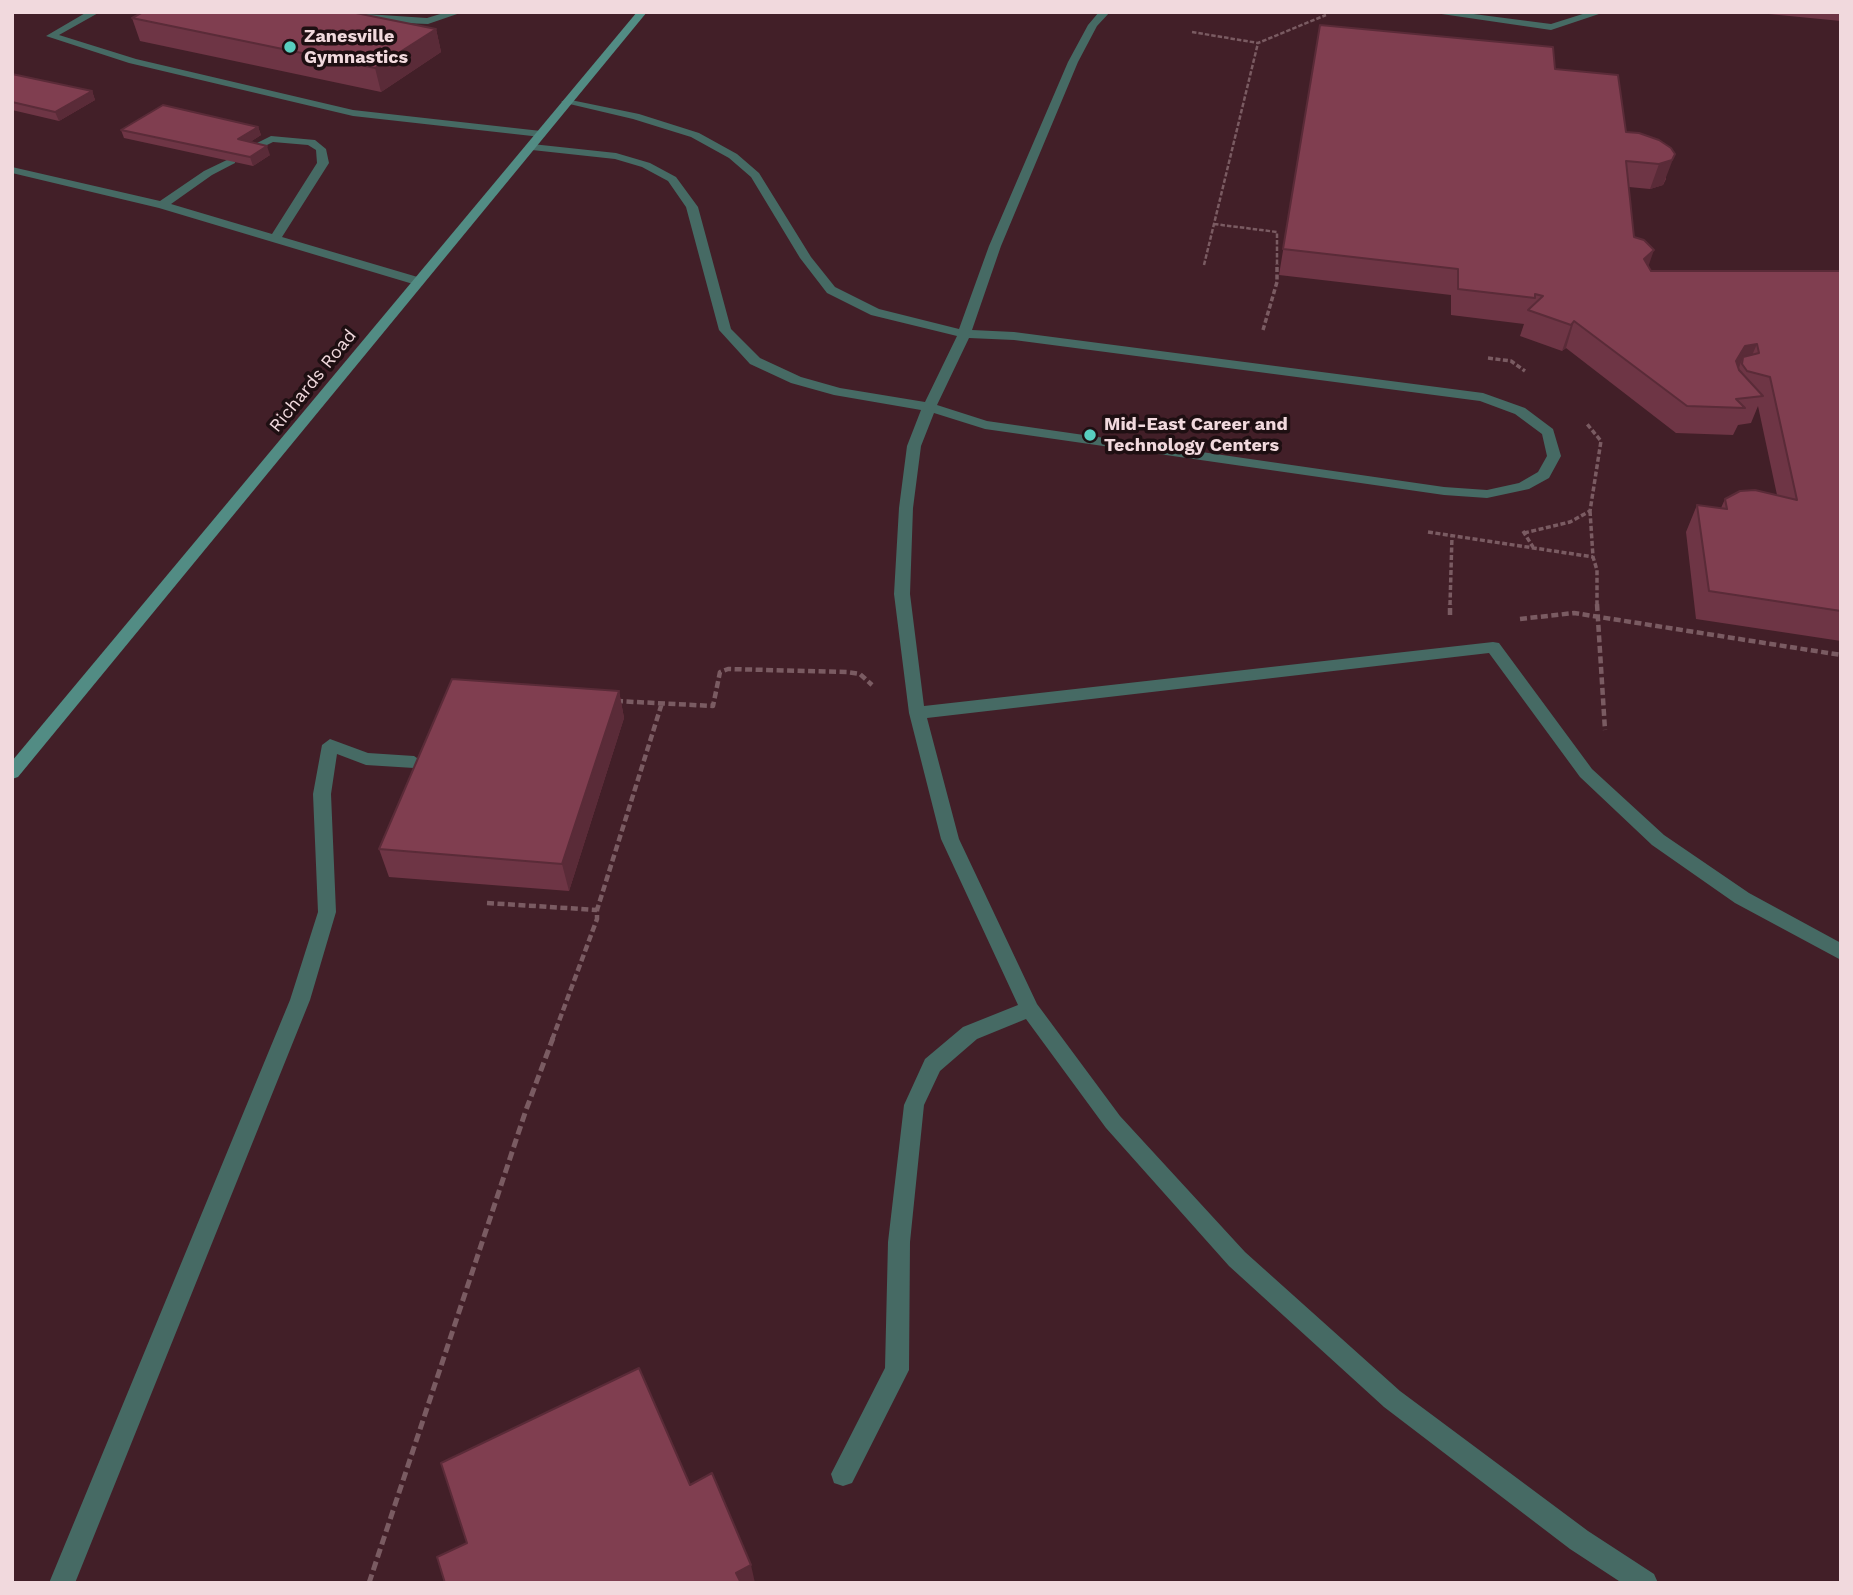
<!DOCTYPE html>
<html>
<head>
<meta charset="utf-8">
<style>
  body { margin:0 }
  #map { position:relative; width:1853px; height:1595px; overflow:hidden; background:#421f28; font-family:"Work Sans",sans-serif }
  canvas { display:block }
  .frame { position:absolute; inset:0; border:14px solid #f1d9dd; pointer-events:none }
</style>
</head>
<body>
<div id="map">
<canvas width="1853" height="1595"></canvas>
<div class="frame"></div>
</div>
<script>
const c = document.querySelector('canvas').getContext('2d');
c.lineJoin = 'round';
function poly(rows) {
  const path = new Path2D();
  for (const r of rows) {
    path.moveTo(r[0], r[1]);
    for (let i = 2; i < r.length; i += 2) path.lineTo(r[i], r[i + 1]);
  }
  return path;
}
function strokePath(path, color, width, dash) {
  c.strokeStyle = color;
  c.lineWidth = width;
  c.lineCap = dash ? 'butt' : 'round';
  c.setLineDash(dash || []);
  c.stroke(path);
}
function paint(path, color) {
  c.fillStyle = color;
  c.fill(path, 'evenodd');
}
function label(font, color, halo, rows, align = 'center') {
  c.font = font + ' "Work Sans",sans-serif';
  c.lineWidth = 7;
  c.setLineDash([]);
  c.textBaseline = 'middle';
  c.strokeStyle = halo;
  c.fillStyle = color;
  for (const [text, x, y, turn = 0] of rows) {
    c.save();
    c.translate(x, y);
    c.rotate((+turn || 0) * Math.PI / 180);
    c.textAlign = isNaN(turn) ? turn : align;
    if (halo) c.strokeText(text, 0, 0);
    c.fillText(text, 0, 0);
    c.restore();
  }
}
strokePath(poly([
  [1192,32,1258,43,1326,15],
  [1214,224,1277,232,1277,266],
  [1204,265,1258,43]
]), '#7a5b62', 2.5, [4.5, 2]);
strokePath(poly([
  [1263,330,1277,282,1277,264],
  [1488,358,1511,361,1525,371],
  [1590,511,1593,557,1597,570,1597,605],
  [1523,531,1533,547],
  [1428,532,1593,557],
  [1524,533,1570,522,1590,511,1601,441,1587,424],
  [1450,605,1452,536]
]), '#7a5b62', 3.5, [5, 2.5]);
strokePath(poly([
  [1597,604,1605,730],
  [1450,615,1450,604],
  [1520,619,1574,613,1841,655],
  [616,701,713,706,720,672,728,669,847,672,860,674,872,685],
  [487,903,597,910],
  [552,1040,597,919,597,910,662,703]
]), '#7a5b62', 4.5, [7, 3.5]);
strokePath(poly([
  [369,1583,526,1110,553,1038]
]), '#7a5b62', 5, [9, 4.5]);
paint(poly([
  [87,12,100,12,59,35,136,59,353,110,541,131,546,134,541,137,353,116,129,63,46,36,87,12],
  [336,12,427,18,447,12,463,12,428,24,378,22,336,12],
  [1099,12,1110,12,1097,26,1078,62,1001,246,972,330,1014,332,1483,393,1525,408,1553,429,1561,456,1549,478,1529,489,1487,498,1444,495,985,429,934,413,921,446,913,508,910,594,924,706,1493,642,1499,643,1592,769,1664,835,1749,893,1841,943,1841,960,1735,903,1652,845,1580,777,1489,653,927,718,959,839,1037,1004,1120,1116,1245,1252,1400,1391,1588,1531,1654,1574,1658,1583,1622,1583,1570,1549,1384,1407,1229,1266,1106,1128,1026,1019,977,1039,940,1071,924,1105,910,1242,909,1370,852,1483,843,1486,834,1483,831,1474,885,1368,888,1242,904,1105,925,1059,963,1027,1018,1005,941,839,909,713,894,594,899,508,907,446,921,410,834,395,791,383,750,364,719,330,686,207,668,181,642,167,615,159,532,150,527,147,532,144,616,153,650,163,676,177,698,207,731,329,760,358,801,377,840,388,925,402,957,336,871,315,827,293,800,258,751,177,729,158,691,137,633,119,561,102,566,99,639,114,699,133,737,154,759,173,811,257,835,287,879,309,959,329,989,246,1068,62,1088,25,1099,12],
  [969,338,1014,340,1480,401,1515,414,1542,434,1547,456,1538,472,1519,483,1487,490,1444,487,987,421,937,405,969,338],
  [1428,12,1458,12,1551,24,1589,12,1605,12,1551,30,1428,12],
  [271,136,315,140,326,149,329,163,282,237,421,278,421,284,413,284,159,208,12,173,12,167,160,201,204,171,231,158,235,159,235,163,212,175,171,204,272,234,317,163,316,150,308,145,273,142,253,152,243,150,271,136],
  [330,739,368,753,414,756,423,762,414,768,366,765,337,754,331,794,336,912,310,1000,75,1583,49,1583,290,1000,318,912,313,794,322,745,330,739]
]), '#466a64');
paint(poly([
  [637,12,647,12,18,777,12,779,12,761,637,12]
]), '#528c84');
paint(poly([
  [1748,12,1841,12,1841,21],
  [132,18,436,29,441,52,381,92,140,41],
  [1320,25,1555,69,1626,132,1659,140,1666,179,1663,185,1650,189,1629,187,1634,237,1651,271,1841,271,1841,641,1696,619,1686,532,1697,505,1721,508,1725,499,1777,495,1758,406,1751,423,1738,425,1733,435,1676,433,1566,348,1562,351,1520,336,1524,324,1451,315,1451,295,1279,275],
  [12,74,92,91,95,100,59,121,12,110],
  [258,127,261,135,250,142,270,155,253,166,124,138,121,130],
  [619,691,624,718,569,891,389,877,379,849]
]), '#6e3545');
paint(poly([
  [436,29,441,52,381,92,375,68],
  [92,91,95,100,59,121,55,112],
  [258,127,261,135,241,148,238,139],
  [267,146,270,155,253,166,250,157],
  [1675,154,1663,185,1650,189,1659,164],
  [1654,250,1645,276,1644,259],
  [1574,321,1566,348,1562,351,1571,325],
  [1757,344,1746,369,1743,357,1737,373,1736,361,1745,346],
  [619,691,624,718,569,891,562,864],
  [751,1565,755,1583,739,1583,736,1573]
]), '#5a2b38');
const building = poly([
  [143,12,351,12,436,29,375,68,132,18,143,12],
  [1320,25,1553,47,1555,69,1618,75,1626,132,1639,133,1659,140,1671,148,1675,154,1672,160,1659,164,1626,161,1634,237,1644,240,1654,250,1644,259,1651,271,1841,271,1841,611,1709,591,1697,505,1727,509,1725,499,1740,491,1755,490,1797,500,1770,377,1747,371,1742,364,1743,357,1759,353,1757,344,1745,346,1736,361,1739,370,1763,396,1736,399,1745,408,1687,406,1574,321,1571,325,1528,310,1543,296,1535,294,1535,298,1458,289,1458,269,1283,249,1320,25],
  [12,74,92,91,55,112,12,102,12,74],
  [163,105,258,127,238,139,267,146,250,157,121,130,163,105],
  [452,679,619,691,562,864,379,849,452,679],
  [639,1368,690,1485,712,1473,751,1565,736,1573,741,1583,445,1583,437,1557,467,1543,441,1463,639,1368]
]);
paint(building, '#803e50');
strokePath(building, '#5a2b38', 2);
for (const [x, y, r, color] of [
  [290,47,7,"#58cebf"],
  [1090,435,7,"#58cebf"]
]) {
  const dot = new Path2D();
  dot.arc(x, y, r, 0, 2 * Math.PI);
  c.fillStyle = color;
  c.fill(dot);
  strokePath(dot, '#1e0f12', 2.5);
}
label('bold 18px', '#f1d9dd', '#1e0f12', [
  ["Zanesville",304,37],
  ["Gymnastics",304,58],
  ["Mid-East Career and",1104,425],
  ["Technology Centers",1104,446]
], 'left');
label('18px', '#f1d9dd', '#1e0f12', [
  ["Richards Road",313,381,-51]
]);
</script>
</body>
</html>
